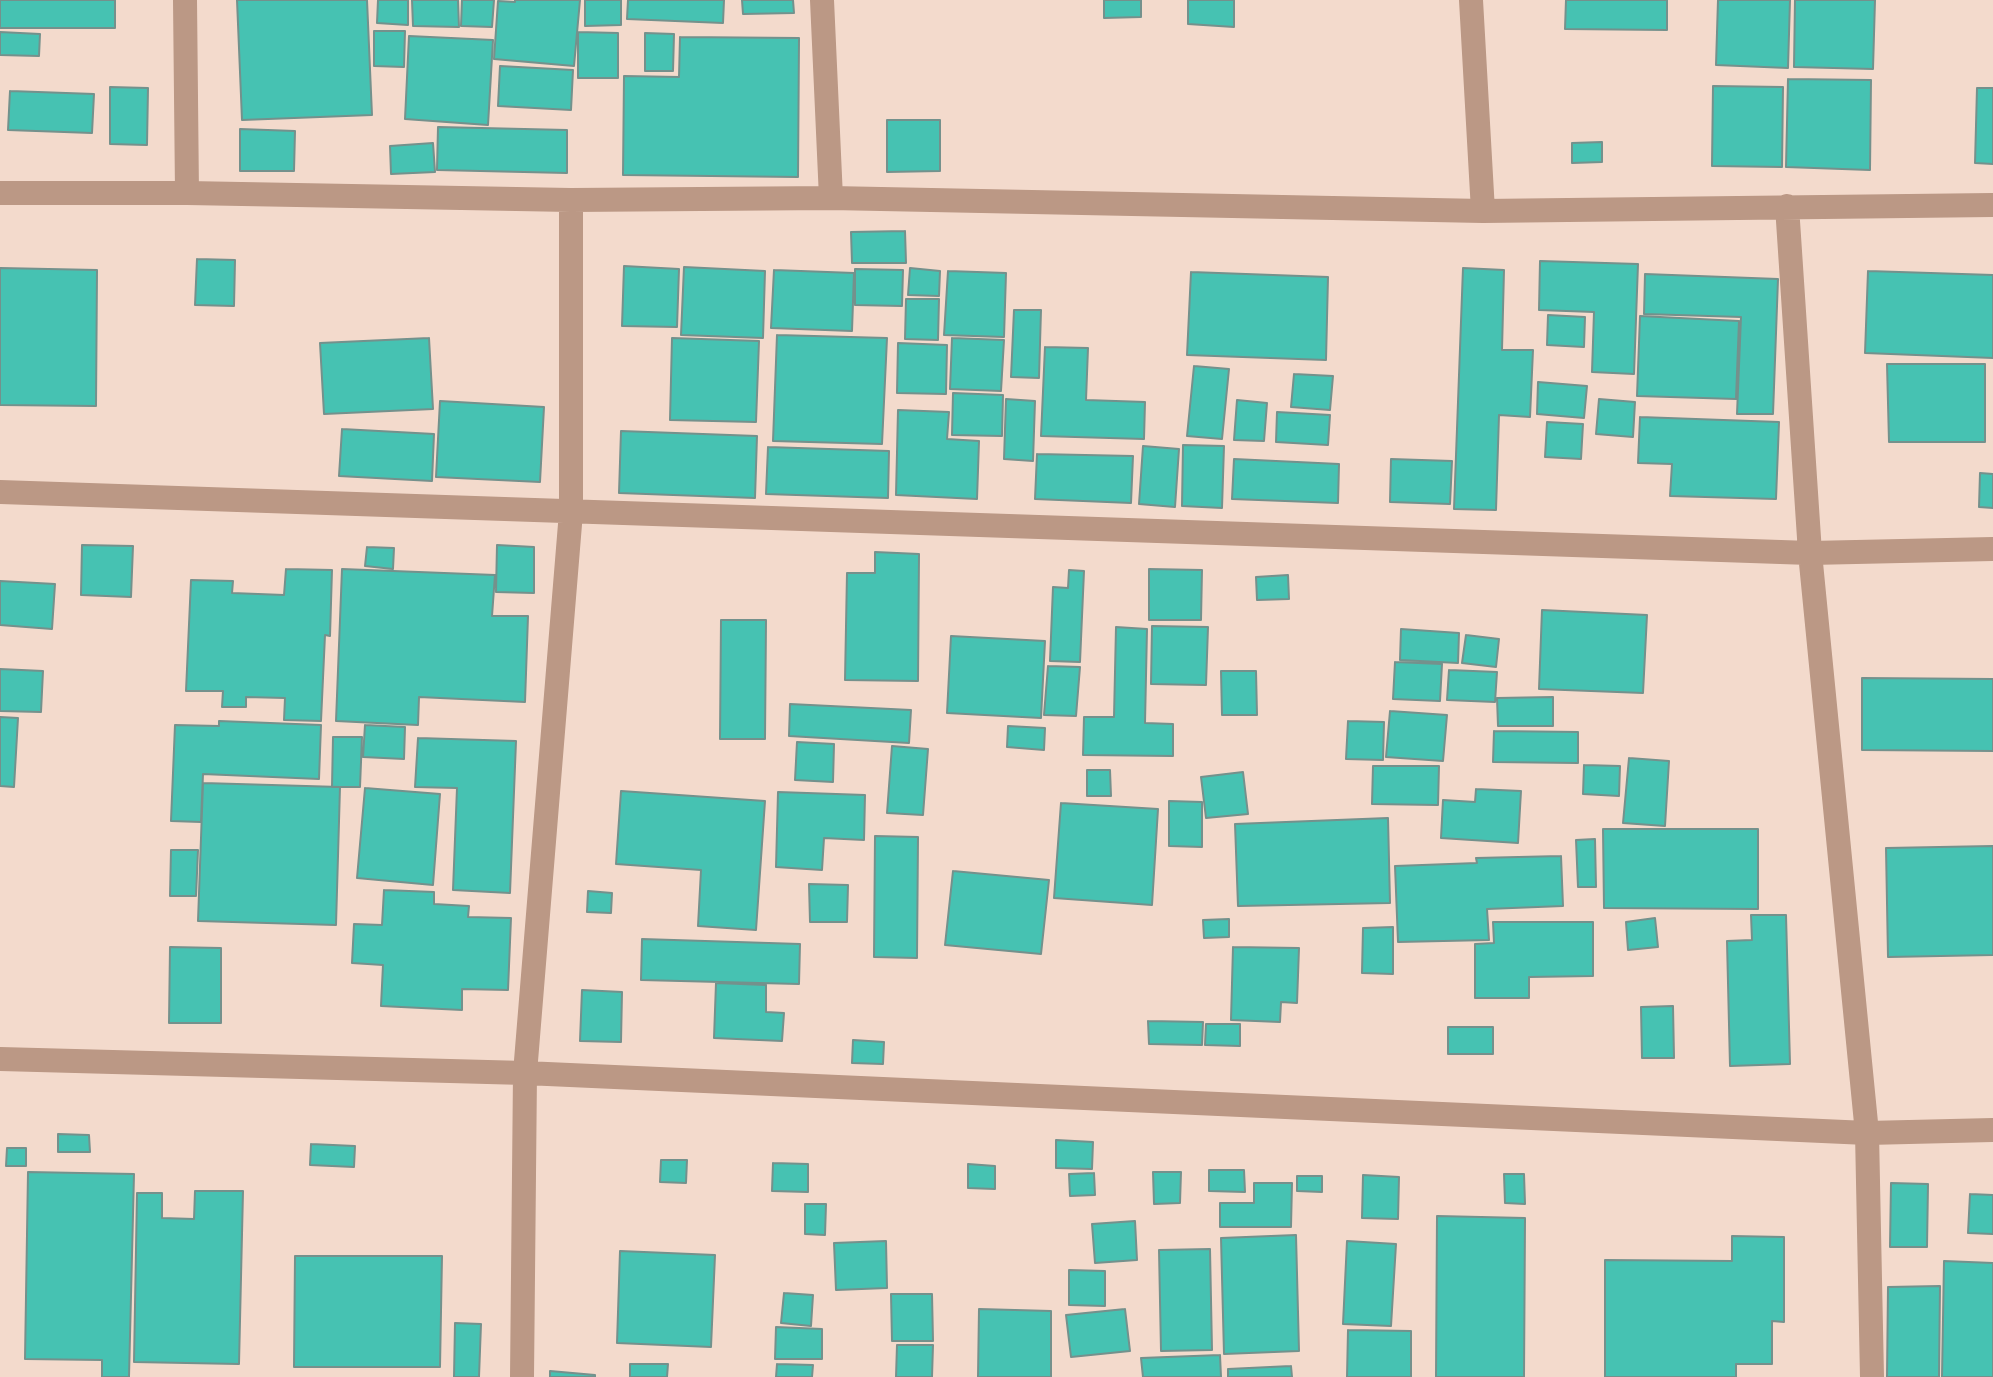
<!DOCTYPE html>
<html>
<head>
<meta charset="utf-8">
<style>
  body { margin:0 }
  canvas { display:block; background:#f3dacc }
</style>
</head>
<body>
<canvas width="1993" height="1377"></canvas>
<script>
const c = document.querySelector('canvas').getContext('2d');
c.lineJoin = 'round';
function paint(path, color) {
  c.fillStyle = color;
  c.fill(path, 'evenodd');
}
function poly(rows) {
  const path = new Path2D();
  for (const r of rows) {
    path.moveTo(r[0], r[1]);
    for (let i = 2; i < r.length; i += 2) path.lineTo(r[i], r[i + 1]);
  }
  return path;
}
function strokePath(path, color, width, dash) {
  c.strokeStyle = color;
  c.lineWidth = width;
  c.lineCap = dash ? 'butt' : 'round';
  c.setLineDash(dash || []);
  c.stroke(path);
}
const building = poly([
  [0,0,115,0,115,28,0,28,0,0],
  [237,0,367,0,372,115,242,120,237,0],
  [378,0,408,0,408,25,377,23,378,0],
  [412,0,458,0,459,27,413,26,412,0],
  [462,0,494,0,492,27,461,26,462,0],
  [515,0,580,0,574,66,494,59,498,1,515,2,515,0],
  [585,0,621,0,621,25,585,26,585,0],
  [628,0,724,0,723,23,627,19,628,0],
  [742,0,793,0,794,13,743,14,742,0],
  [1104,0,1141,0,1141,17,1104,18,1104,0],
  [1188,0,1234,0,1234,27,1188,24,1188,0],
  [1566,0,1667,0,1667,30,1565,29,1566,0],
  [1718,0,1790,0,1788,68,1716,65,1718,0],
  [1795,0,1875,0,1873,69,1794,67,1795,0],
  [374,31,405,31,404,67,374,66,374,31],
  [0,32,40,34,39,56,0,55,0,32],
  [578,32,618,33,618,78,578,78,578,32],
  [645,33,674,34,673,71,645,71,645,33],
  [409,36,493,40,488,125,405,119,409,36],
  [680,37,799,38,798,177,623,175,624,76,679,77,680,37],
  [500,66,573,70,571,110,498,106,500,66],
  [1788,79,1871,80,1870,170,1786,167,1788,79],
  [1713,86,1783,87,1782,167,1712,166,1713,86],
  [110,87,148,88,147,145,110,144,110,87],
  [1977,88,1993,88,1993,164,1975,163,1977,88],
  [10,91,94,94,92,133,8,130,10,91],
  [887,120,940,120,940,171,887,172,887,120],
  [438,127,567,130,567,173,437,170,438,127],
  [240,129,295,131,294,171,240,171,240,129],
  [1602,142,1602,162,1572,163,1572,143,1602,142],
  [433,143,435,172,391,174,390,146,433,143],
  [905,231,906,263,852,263,851,232,905,231],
  [197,259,235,260,234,306,195,305,197,259],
  [1540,261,1638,264,1634,374,1592,372,1594,312,1539,310,1540,261],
  [624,266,679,269,677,327,622,326,624,266],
  [684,267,765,271,763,338,681,335,684,267],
  [0,268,97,270,96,406,0,405,0,268],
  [910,268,940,271,939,296,908,295,910,268],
  [1463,268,1504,270,1502,350,1533,350,1530,417,1499,415,1496,510,1454,509,1463,268],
  [855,269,903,270,902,306,855,305,855,269],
  [774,270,854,273,852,331,771,328,774,270],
  [948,271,1006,273,1004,337,944,335,948,271],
  [1868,271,1993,275,1993,358,1865,353,1868,271],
  [1191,272,1328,277,1326,360,1187,355,1191,272],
  [1645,274,1778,279,1773,414,1737,414,1741,317,1644,314,1645,274],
  [906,299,939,299,938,340,905,339,906,299],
  [1014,310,1041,310,1039,378,1011,377,1014,310],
  [1548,315,1585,317,1584,347,1547,345,1548,315],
  [1640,316,1739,321,1736,399,1637,396,1640,316],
  [777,335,887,338,882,444,773,441,777,335],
  [429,338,433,409,324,414,320,343,429,338],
  [672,338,759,341,756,422,670,420,672,338],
  [952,338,1004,340,1001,391,950,389,952,338],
  [898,343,947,345,946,394,897,393,898,343],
  [1045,347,1088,348,1086,400,1145,402,1144,439,1041,436,1045,347],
  [1887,364,1985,364,1985,442,1889,442,1887,364],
  [1194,366,1229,369,1222,439,1187,436,1194,366],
  [1294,374,1333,376,1330,410,1291,407,1294,374],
  [1538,382,1587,386,1584,418,1537,414,1538,382],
  [953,393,1003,395,1002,436,952,435,953,393],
  [1006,399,1035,401,1033,461,1004,459,1006,399],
  [1599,399,1635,402,1633,437,1596,434,1599,399],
  [1237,400,1267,403,1264,441,1234,440,1237,400],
  [440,401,544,407,540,482,436,477,440,401],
  [898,410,949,412,947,439,979,441,977,499,896,495,898,410],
  [1277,412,1330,415,1328,445,1276,442,1277,412],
  [1640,417,1779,422,1776,499,1670,496,1672,464,1638,463,1640,417],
  [1547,422,1583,424,1581,459,1545,457,1547,422],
  [342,429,434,434,432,481,339,476,342,429],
  [621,431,757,436,755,498,619,493,621,431],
  [1183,445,1224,446,1222,508,1182,506,1183,445],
  [1143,446,1179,449,1175,507,1139,504,1143,446],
  [768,447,889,451,888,498,766,494,768,447],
  [1037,454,1133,456,1131,503,1035,499,1037,454],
  [1234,459,1339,464,1338,503,1232,499,1234,459],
  [1391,459,1452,461,1450,504,1390,502,1391,459],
  [1980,473,1993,474,1993,508,1979,507,1980,473],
  [82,545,133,546,131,597,81,595,82,545],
  [497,545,534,547,534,593,496,592,497,545],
  [367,547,394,548,393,569,365,566,367,547],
  [875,552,919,554,918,681,845,680,847,573,875,573,875,552],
  [286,569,332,570,330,636,325,635,321,721,284,720,285,698,246,697,246,707,222,707,223,691,186,691,191,580,233,581,232,593,284,595,286,569],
  [342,569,495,575,492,616,528,616,525,702,419,697,418,725,336,721,342,569],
  [1149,569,1202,570,1201,620,1149,620,1149,569],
  [1069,570,1084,571,1080,662,1050,661,1053,587,1068,588,1069,570],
  [1288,575,1289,599,1257,600,1256,577,1288,575],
  [0,581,55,584,52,629,0,625,0,581],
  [1542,610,1647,615,1643,693,1539,689,1542,610],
  [721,620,766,620,765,739,720,739,721,620],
  [1152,626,1208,627,1206,685,1151,684,1152,626],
  [1116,627,1147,629,1145,723,1173,724,1173,756,1083,755,1084,717,1114,717,1116,627],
  [1401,629,1459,633,1458,663,1400,660,1401,629],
  [1466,635,1499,639,1496,667,1462,663,1466,635],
  [951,636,1045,641,1041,718,947,713,951,636],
  [1395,662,1442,664,1440,701,1393,699,1395,662],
  [1048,666,1080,667,1076,716,1044,715,1048,666],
  [0,669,43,671,41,712,0,711,0,669],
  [1449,670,1497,672,1495,702,1447,700,1449,670],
  [1221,671,1256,671,1257,715,1222,715,1221,671],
  [1862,678,1993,679,1993,751,1862,750,1862,678],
  [1553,697,1553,726,1498,726,1497,698,1553,697],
  [790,704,911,710,909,743,789,736,790,704],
  [1390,711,1447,715,1443,761,1386,757,1390,711],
  [0,717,18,718,14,787,0,786,0,717],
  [219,721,321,725,319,779,203,774,201,822,171,821,175,725,219,726,219,721],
  [1348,721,1384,722,1383,760,1346,759,1348,721],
  [365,725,405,727,404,759,363,757,365,725],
  [1008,726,1045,728,1044,750,1007,747,1008,726],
  [1494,731,1578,732,1578,763,1493,762,1494,731],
  [333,737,362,737,360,787,332,787,333,737],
  [418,738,516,741,510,893,453,890,457,788,415,787,418,738],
  [797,742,834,744,833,782,795,780,797,742],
  [892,746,928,749,923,815,887,813,892,746],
  [1629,758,1669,761,1665,826,1623,823,1629,758],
  [1584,765,1620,766,1619,796,1583,794,1584,765],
  [1373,766,1439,766,1438,805,1372,804,1373,766],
  [1087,770,1110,770,1111,796,1087,796,1087,770],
  [1243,772,1248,814,1206,818,1201,777,1243,772],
  [203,783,340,787,336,925,198,921,203,783],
  [365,788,440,794,433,885,357,878,365,788],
  [1476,789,1521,791,1518,843,1441,838,1443,800,1475,802,1476,789],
  [621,791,765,801,756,930,698,926,701,870,616,864,621,791],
  [778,792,865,795,864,840,824,838,822,870,776,867,778,792],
  [1169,801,1202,802,1202,847,1169,846,1169,801],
  [1061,803,1158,809,1152,905,1054,898,1061,803],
  [1388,818,1390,903,1238,906,1235,824,1388,818],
  [1603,829,1758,829,1758,909,1604,908,1603,829],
  [875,836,918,837,917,958,874,957,875,836],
  [1595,839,1596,887,1578,887,1576,840,1595,839],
  [1993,846,1993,955,1888,957,1886,848,1993,846],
  [171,850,198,850,196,896,170,896,171,850],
  [1561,856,1563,906,1487,909,1489,940,1398,942,1395,866,1477,863,1476,858,1561,856],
  [953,871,1049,880,1041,954,945,945,953,871],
  [809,884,848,885,847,922,810,922,809,884],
  [384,890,434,892,434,904,469,906,468,917,511,918,508,990,462,989,462,1010,381,1006,383,965,352,963,354,924,382,925,384,890],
  [588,891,612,893,611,913,587,912,588,891],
  [1751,915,1786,915,1790,1064,1730,1066,1727,941,1752,940,1751,915],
  [1655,918,1658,947,1628,950,1626,922,1655,918],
  [1229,919,1229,937,1204,938,1203,920,1229,919],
  [1493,922,1593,922,1593,976,1529,977,1529,998,1475,998,1475,944,1494,943,1493,922],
  [1393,927,1393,974,1362,973,1363,928,1393,927],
  [642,939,800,944,799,984,641,980,642,939],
  [170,947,221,948,221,1023,169,1023,170,947],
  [1233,947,1299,948,1297,1003,1281,1002,1280,1022,1231,1020,1233,947],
  [716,983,766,985,766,1012,784,1013,782,1041,714,1038,716,983],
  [582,990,622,992,621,1042,580,1041,582,990],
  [1673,1006,1674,1058,1642,1058,1641,1007,1673,1006],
  [1148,1021,1203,1022,1202,1045,1149,1044,1148,1021],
  [1206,1024,1240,1024,1240,1046,1205,1045,1206,1024],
  [1448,1027,1493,1027,1493,1054,1448,1054,1448,1027],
  [853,1040,884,1042,883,1064,852,1063,853,1040],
  [58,1134,89,1135,90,1152,58,1152,58,1134],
  [1056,1140,1093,1142,1092,1169,1056,1168,1056,1140],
  [311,1144,355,1146,354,1167,310,1165,311,1144],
  [7,1148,26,1148,26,1166,6,1166,7,1148],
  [661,1160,687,1160,686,1183,660,1182,661,1160],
  [773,1163,808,1164,808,1192,772,1191,773,1163],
  [968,1164,995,1166,995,1189,968,1188,968,1164],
  [1209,1170,1244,1170,1245,1192,1209,1191,1209,1170],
  [28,1172,134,1174,129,1377,102,1377,102,1360,25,1359,28,1172],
  [1153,1172,1181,1172,1180,1203,1154,1204,1153,1172],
  [1094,1173,1095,1195,1070,1196,1069,1174,1094,1173],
  [1504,1174,1524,1174,1525,1204,1505,1203,1504,1174],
  [1363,1175,1399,1177,1398,1219,1362,1218,1363,1175],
  [1297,1176,1322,1176,1322,1192,1297,1191,1297,1176],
  [1254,1183,1292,1183,1291,1227,1220,1227,1220,1203,1254,1203,1254,1183],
  [1891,1183,1928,1184,1927,1247,1890,1247,1891,1183],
  [195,1191,243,1191,239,1364,134,1362,137,1193,162,1193,162,1218,194,1219,195,1191],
  [1970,1194,1993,1195,1993,1234,1968,1233,1970,1194],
  [805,1204,826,1204,825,1235,805,1234,805,1204],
  [1437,1216,1525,1218,1524,1377,1436,1377,1437,1216],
  [1135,1221,1137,1260,1095,1263,1092,1224,1135,1221],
  [1296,1235,1299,1351,1224,1354,1221,1238,1296,1235],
  [1732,1236,1784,1237,1784,1322,1772,1321,1772,1364,1736,1364,1736,1377,1605,1377,1605,1260,1732,1261,1732,1236],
  [886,1241,887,1288,836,1290,834,1243,886,1241],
  [1347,1241,1396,1244,1391,1326,1343,1324,1347,1241],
  [1210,1249,1212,1350,1161,1351,1159,1250,1210,1249],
  [620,1251,715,1255,711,1347,617,1343,620,1251],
  [295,1256,442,1256,440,1367,294,1367,295,1256],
  [1944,1261,1993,1263,1993,1377,1942,1377,1944,1261],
  [1069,1270,1105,1271,1105,1306,1069,1305,1069,1270],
  [1940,1286,1939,1377,1887,1377,1888,1287,1940,1286],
  [784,1293,813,1295,811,1326,781,1323,784,1293],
  [891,1294,932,1294,933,1341,892,1341,891,1294],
  [979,1309,1051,1311,1051,1377,978,1377,979,1309],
  [1125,1309,1130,1351,1071,1357,1066,1315,1125,1309],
  [455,1323,481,1324,479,1377,454,1377,455,1323],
  [776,1327,822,1329,822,1359,775,1359,776,1327],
  [1348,1330,1411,1331,1411,1377,1347,1377,1348,1330],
  [897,1345,933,1345,932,1377,896,1377,897,1345],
  [1220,1355,1221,1377,1143,1377,1141,1358,1220,1355],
  [630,1364,668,1364,667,1377,630,1377,630,1364],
  [777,1364,813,1365,812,1377,776,1377,777,1364],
  [1291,1366,1292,1377,1228,1377,1228,1369,1291,1366],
  [550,1371,595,1375,595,1377,550,1377,550,1371]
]);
paint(building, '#46c2b2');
strokePath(building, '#74918c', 2);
strokePath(poly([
  [185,0,187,193],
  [822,0,831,198],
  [1471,0,1483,211],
  [0,193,187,193,571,200,831,198,1483,211,1993,205],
  [1787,206,1810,553,1867,1133,1872,1377],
  [0,492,1810,553,1993,549],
  [0,1059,525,1073,1867,1133,1993,1130],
  [522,1377,525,1073,571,512,571,200]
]), '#bb9885', 24);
</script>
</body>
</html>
